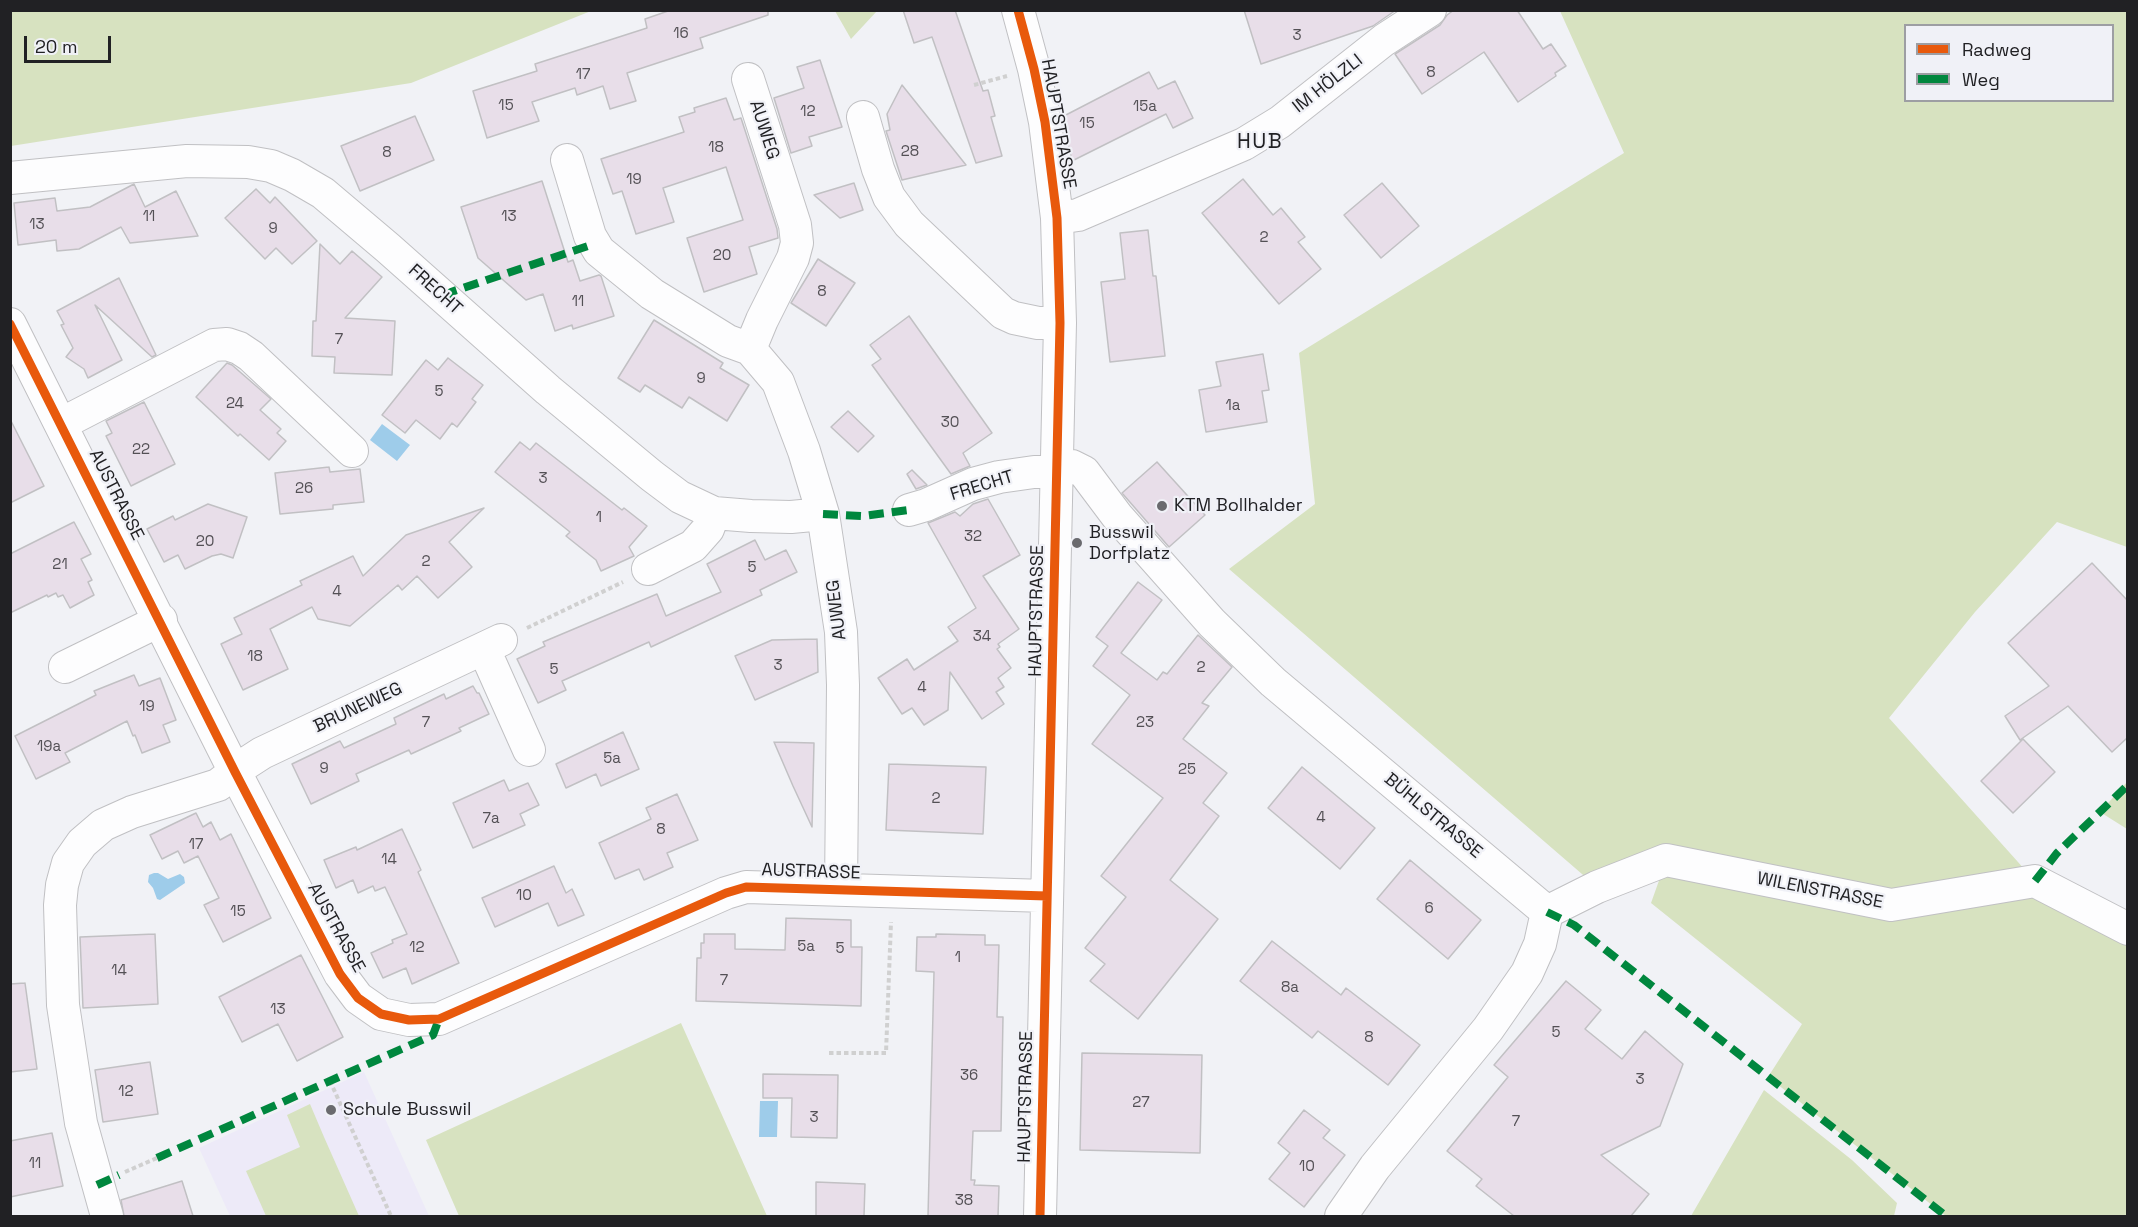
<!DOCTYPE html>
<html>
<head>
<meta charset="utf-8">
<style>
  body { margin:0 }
  #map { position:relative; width:2138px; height:1227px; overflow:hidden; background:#f1f2f6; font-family:"Space Grotesk",sans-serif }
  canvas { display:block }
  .frame { position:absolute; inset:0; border:12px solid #212124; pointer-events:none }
  .legend { position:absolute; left:1904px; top:24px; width:210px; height:78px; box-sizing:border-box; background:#f0f1f7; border:2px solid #9d9ea3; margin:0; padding:8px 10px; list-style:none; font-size:18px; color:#212124 }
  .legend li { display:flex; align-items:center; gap:12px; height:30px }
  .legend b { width:30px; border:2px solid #9d9ea3 }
  .scale { position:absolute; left:24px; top:36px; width:87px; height:27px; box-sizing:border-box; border:3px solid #212124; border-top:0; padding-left:8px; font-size:18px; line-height:21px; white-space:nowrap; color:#212124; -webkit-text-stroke:4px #f0f1f7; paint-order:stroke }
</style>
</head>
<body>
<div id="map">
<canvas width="2138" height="1227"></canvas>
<div class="frame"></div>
<ul class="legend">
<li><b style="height:8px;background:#e8590c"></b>Radweg</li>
<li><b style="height:8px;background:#00873e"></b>Weg</li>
</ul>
<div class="scale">20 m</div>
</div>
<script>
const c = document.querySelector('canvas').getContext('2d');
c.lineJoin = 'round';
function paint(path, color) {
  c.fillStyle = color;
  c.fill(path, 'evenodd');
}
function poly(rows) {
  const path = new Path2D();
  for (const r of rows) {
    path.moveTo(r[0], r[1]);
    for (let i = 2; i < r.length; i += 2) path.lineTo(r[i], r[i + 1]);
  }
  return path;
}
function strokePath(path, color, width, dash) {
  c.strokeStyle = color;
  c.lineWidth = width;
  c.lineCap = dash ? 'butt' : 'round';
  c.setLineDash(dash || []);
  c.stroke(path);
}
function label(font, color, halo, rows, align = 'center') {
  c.font = font + ' "Space Grotesk",sans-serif';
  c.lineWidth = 4.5;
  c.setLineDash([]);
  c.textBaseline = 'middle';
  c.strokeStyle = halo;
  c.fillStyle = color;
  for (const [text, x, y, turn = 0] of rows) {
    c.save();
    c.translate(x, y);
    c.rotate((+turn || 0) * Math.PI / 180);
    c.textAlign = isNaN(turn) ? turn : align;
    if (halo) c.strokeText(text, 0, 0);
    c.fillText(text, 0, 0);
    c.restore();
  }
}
paint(poly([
  [364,1072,429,1216,230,1216,199,1148]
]), '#edeaf8');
paint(poly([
  [11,10,591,10,591,11,411,83,11,146],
  [835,11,877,11,851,39],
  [1560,11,2127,11,2127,547,2057,522,1975,612,1889,718,2035,881,2127,929,2127,1216,1946,1216,1768,1077,1802,1024,1651,903,1666,861,1597,887,1229,569,1315,504,1299,353,1624,153],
  [1906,26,2112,26,2112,100,1906,100],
  [2127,782,2127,829,2100,812],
  [681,1023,767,1216,459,1216,426,1140],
  [1764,1090,1852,1160,1897,1203,1894,1216,1691,1216],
  [310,1104,324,1137,359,1216,266,1216,246,1171,300,1147,287,1115]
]), '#d7e2c0');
paint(poly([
  [382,424,410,445,397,461,370,440],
  [154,873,158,873,168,879,180,874,184,877,185,883,160,900,157,899,153,888,148,882,149,875],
  [760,1101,778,1101,777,1137,759,1137]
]), '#9eccea');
const building = poly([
  [671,10,768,10,768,15,700,38,703,48,627,73,636,101,610,109,603,86,577,95,575,88,532,102,539,121,487,138,473,91,537,71,535,64,647,28,645,19,671,10],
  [903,10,955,10,983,91,988,90,995,116,991,117,1002,156,976,163,932,37,914,43,903,10],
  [1244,10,1396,10,1373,26,1261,64,1244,10],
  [1454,10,1517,10,1543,49,1551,44,1566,66,1555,73,1556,76,1518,102,1484,52,1422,94,1395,54,1440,25,1447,15,1454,10],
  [820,60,842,127,809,137,812,146,791,153,774,98,804,88,797,67,820,60],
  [1149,72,1158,89,1175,81,1193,118,1173,128,1166,114,1072,161,1062,117,1149,72],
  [902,85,966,165,902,180,886,131,890,130,887,114,902,85],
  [726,98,734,120,741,118,777,229,778,238,749,247,757,274,704,292,687,238,743,220,726,167,663,188,674,222,636,234,622,191,613,194,601,159,684,132,679,117,695,112,694,108,726,98],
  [415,116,434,160,360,191,341,146,415,116],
  [1243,179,1273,215,1281,208,1305,237,1298,242,1321,269,1279,304,1202,213,1243,179],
  [542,181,568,262,573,260,580,281,599,275,601,276,614,316,573,329,572,325,555,331,543,294,526,300,478,258,461,207,542,181],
  [854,183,863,210,840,218,814,195,854,183],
  [1382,183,1419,226,1381,258,1344,215,1382,183],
  [134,184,145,207,176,191,198,236,130,243,121,227,79,249,57,251,56,240,18,245,14,203,55,198,57,211,90,207,134,184],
  [256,189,270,203,275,197,317,241,292,264,276,248,265,259,225,218,256,189],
  [1148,230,1153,276,1156,276,1165,356,1110,362,1101,282,1125,279,1120,233,1148,230],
  [320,244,340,264,352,251,382,277,345,318,395,321,392,375,334,373,335,357,312,356,313,321,316,321,320,244],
  [818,259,855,283,826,326,791,303,818,259],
  [119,278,156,355,152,357,95,305,122,360,88,378,84,369,66,357,73,348,61,325,64,324,57,311,119,278],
  [909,316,992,433,963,453,970,466,951,474,872,365,881,359,870,345,909,316],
  [654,320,723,363,720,368,749,385,727,421,689,397,682,408,645,385,640,392,618,378,654,320],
  [1263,354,1269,390,1262,391,1267,422,1206,432,1199,390,1221,386,1216,362,1263,354],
  [448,358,483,385,472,399,476,402,457,427,452,423,440,439,416,420,405,433,382,415,426,360,438,370,448,358],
  [227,363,232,365,271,399,260,410,281,429,277,433,286,441,269,460,240,434,238,436,196,397,227,363],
  [144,402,175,464,131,486,106,436,112,433,106,421,144,402],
  [848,411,874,436,858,452,831,427,848,411],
  [10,419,44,486,10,503,10,419],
  [520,442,530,450,536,443,622,510,624,508,647,526,629,547,634,556,601,571,596,560,566,536,570,532,495,472,520,442],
  [1157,462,1205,515,1169,547,1122,493,1157,462],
  [329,467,330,472,360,469,364,502,333,505,333,509,280,514,275,473,329,467],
  [912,470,927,485,916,489,907,474,912,470],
  [988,499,1020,555,983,576,1019,629,998,644,1000,647,997,649,1011,668,998,678,1004,687,996,692,1004,704,982,719,950,672,948,710,924,725,912,708,902,714,878,678,907,659,914,670,958,641,948,627,976,608,928,523,955,512,960,516,973,504,988,499],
  [208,504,247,517,233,558,221,554,212,556,185,569,178,555,164,562,147,529,173,516,175,520,208,504],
  [484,508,449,542,472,567,438,598,417,576,402,590,398,585,350,626,318,619,312,607,270,629,288,669,243,690,221,644,242,634,234,618,302,585,300,581,353,556,363,576,406,535,484,508],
  [74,522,91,554,81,559,92,580,88,582,94,595,70,608,63,595,58,597,56,593,48,597,47,595,10,613,10,554,74,522],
  [755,540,765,560,786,550,797,572,760,590,762,595,651,647,649,642,562,681,566,690,538,703,517,659,545,646,543,642,657,594,666,616,721,592,707,564,755,540],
  [2092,563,2127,600,2127,738,2112,752,2068,706,2020,740,2005,716,2049,686,2008,643,2092,563],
  [1138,582,1162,600,1121,653,1157,680,1163,672,1167,674,1198,635,1232,667,1202,703,1209,706,1183,739,1227,773,1203,803,1219,816,1170,880,1218,919,1138,1019,1090,981,1105,964,1085,948,1126,897,1101,876,1163,798,1092,744,1130,695,1093,666,1108,646,1096,637,1138,582],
  [817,639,818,672,755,700,735,656,772,640,817,639],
  [134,675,139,686,160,678,176,720,163,725,170,742,142,753,135,735,133,736,127,721,65,753,70,762,36,779,15,736,96,695,94,691,134,675],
  [473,686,477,693,479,693,489,714,459,728,461,731,411,754,409,750,356,774,359,781,311,804,292,764,340,741,344,748,396,724,394,718,444,694,446,699,473,686],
  [623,732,639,769,601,786,596,774,566,788,556,764,623,732],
  [2023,739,2055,772,2013,813,1981,781,2023,739],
  [774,742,814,743,812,827,793,786,774,742],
  [889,764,986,767,983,834,886,830,889,764],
  [1302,767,1375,828,1340,869,1268,808,1302,767],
  [504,780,509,791,528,783,539,805,520,814,525,825,473,848,453,803,504,780],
  [677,794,698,840,667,853,673,867,644,880,639,869,615,879,599,843,651,819,646,808,677,794],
  [196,813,203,827,211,822,220,840,231,834,271,918,223,942,204,905,219,898,198,856,184,863,178,851,162,859,150,835,196,813],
  [402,829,421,870,418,872,459,963,412,984,406,968,383,978,371,953,393,943,392,940,407,934,385,887,375,891,373,886,358,893,353,880,336,888,324,860,356,847,357,850,402,829],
  [1410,860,1481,920,1448,959,1377,899,1410,860],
  [554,866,566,893,572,889,584,915,558,926,548,903,495,927,482,898,554,866],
  [786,918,851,920,851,947,862,947,861,1006,696,1001,697,958,701,958,701,943,704,943,704,934,735,934,735,949,785,950,786,918],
  [155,934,158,1004,83,1008,80,937,155,934],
  [936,934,985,935,985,945,999,945,997,1017,1003,1017,1001,1131,973,1131,971,1180,975,1180,974,1185,999,1186,998,1216,928,1216,934,972,916,971,917,937,936,937,936,934],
  [1272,941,1341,995,1346,988,1420,1045,1388,1085,1318,1031,1312,1038,1240,981,1272,941],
  [301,955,343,1037,297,1061,278,1024,242,1042,219,997,301,955],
  [1566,981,1601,1010,1585,1029,1622,1059,1645,1031,1683,1064,1660,1126,1601,1155,1649,1194,1631,1216,1514,1216,1476,1186,1482,1179,1447,1151,1508,1077,1494,1065,1566,981],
  [25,983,37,1069,10,1072,10,984,25,983],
  [1082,1053,1202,1055,1200,1153,1080,1150,1082,1053],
  [150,1062,158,1114,103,1122,95,1070,150,1062],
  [763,1074,838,1075,837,1138,791,1137,792,1098,763,1098,763,1074],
  [1304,1110,1330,1130,1323,1138,1345,1155,1304,1207,1269,1179,1290,1153,1278,1143,1304,1110],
  [52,1133,63,1186,10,1197,10,1141,52,1133],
  [182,1181,193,1216,124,1216,121,1200,182,1181],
  [816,1182,865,1184,864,1216,816,1216,816,1182]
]);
paint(building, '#e8dee9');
strokePath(building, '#c1c0c3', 1.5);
const minor = poly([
  [1018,10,1034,69,1045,122,1057,218,1060,323,1040,1216],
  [748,79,795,225,797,243,793,258,762,320,750,349],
  [863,117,878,169,889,197,909,224,1003,313,1014,318,1038,323,1060,323],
  [567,160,590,236,599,251,652,294,728,341,750,349,778,382,804,451,823,514,841,632,843,685,841,890],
  [10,178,187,161,248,162,271,166,292,175,323,193,388,248,548,390,652,476,680,497,714,513,751,516,791,517,823,514],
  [1057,218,1078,215,1244,144,1280,122,1384,40,1430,10],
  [10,324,235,772,340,974,358,998,381,1014,409,1020,439,1019,726,893,746,887,1047,896],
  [61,424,214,345,227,344,239,348,251,356,352,451],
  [1058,465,1072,466,1084,472,1117,516,1212,623,1273,682,1547,912,1540,944,1527,973,1488,1029,1375,1167,1341,1216],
  [909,510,926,505,973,484,999,477,1034,472,1057,472],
  [648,569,693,546,708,529,714,513],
  [484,649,529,750],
  [65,667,161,620],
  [1547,912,1597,887,1666,860,1891,905,2035,881,2128,929],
  [107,1216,81,1123,63,1005,60,905,62,885,68,863,82,843,103,825,132,812,218,785,245,764,262,753,501,640]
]);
strokePath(minor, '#c0c0c3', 34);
strokePath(poly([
  [974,85,1007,76],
  [527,628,623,582],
  [829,1053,886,1053,891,922],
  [330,1081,391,1216],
  [125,1172,157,1158]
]), '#d0d0d0', 4, [4.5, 3]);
strokePath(minor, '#fdfdfe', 32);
strokePath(poly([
  [445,299,451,292,594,244],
  [823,514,863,516,909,510],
  [2035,881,2057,853,2128,785],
  [1547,912,1574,925,1946,1216],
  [157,1158,433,1035,439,1019],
  [97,1185,119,1175]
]), '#00873e', 8, [15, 8]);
strokePath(poly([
  [1018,10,1034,69,1045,122,1057,218,1060,323,1040,1216],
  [10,324,235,772,340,974,358,998,381,1014,409,1020,439,1019,726,893,746,887,1047,896]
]), '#e8590c', 9);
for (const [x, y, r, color] of [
  [1162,506,6,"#6a6a6e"],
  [1077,543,6,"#6a6a6e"],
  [331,1110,6,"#6a6a6e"]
]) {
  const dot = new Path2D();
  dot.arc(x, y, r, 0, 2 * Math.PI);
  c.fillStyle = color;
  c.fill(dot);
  strokePath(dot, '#f0f1f7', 2);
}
label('15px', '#535055', null, [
  ["16",681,34],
  ["3",1297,36],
  ["8",1431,73],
  ["17",583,75],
  ["15",506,106],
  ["15a",1145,107],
  ["12",808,112],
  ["15",1087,124],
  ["18",716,148],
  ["28",910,152],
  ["8",387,153],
  ["19",634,180],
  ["11",149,217],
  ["13",509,217],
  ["13",37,225],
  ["9",273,229],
  ["2",1264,238],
  ["20",722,256],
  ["8",822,292],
  ["11",578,302],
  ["7",339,340],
  ["9",701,379],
  ["5",439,392],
  ["24",235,404],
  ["1a",1233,406],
  ["30",950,423],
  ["22",141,450],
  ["3",543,479],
  ["26",304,489],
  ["1",599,518],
  ["32",973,537],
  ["20",205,542],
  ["2",426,562],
  ["21",60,565],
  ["5",752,568],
  ["4",337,592],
  ["34",982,637],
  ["18",255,657],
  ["3",778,666],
  ["2",1201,668],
  ["5",554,670],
  ["4",922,688],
  ["19",147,707],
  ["7",426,723],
  ["23",1145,723],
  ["19a",49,747],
  ["5a",612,759],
  ["9",324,769],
  ["25",1187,770],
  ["2",936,799],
  ["4",1321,818],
  ["7a",491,819],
  ["8",661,830],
  ["17",196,845],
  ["14",389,860],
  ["10",524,896],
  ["6",1429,909],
  ["15",238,912],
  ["5a",806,947],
  ["12",417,948],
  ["5",840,949],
  ["1",958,958],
  ["14",119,971],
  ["7",724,981],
  ["8a",1290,988],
  ["13",278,1010],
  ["5",1556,1033],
  ["8",1369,1038],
  ["36",969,1076],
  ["3",1640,1080],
  ["12",126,1092],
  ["27",1141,1103],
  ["3",814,1118],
  ["7",1516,1122],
  ["11",35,1164],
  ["10",1307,1167],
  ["38",964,1201]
]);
label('18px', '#212124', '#f0f1f7', [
  ["IM HÖLZLI",1328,84,-38],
  ["HAUPTSTRASSE",1058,124,80],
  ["AUWEG",764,130,72],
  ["FRECHT",435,290,42],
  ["FRECHT",982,486,-17],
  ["AUSTRASSE",116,495,63],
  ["AUWEG",837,610,-97],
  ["HAUPTSTRASSE",1037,611,-89],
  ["BRUNEWEG",358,708,-25],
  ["BÜHLSTRASSE",1433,816,40],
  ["AUSTRASSE",811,872,2],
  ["WILENSTRASSE",1820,891,11],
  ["AUSTRASSE",336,928,61],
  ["HAUPTSTRASSE",1026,1097,-89]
]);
label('18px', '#212124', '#f0f1f7', [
  ["KTM Bollhalder",1174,506],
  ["Busswil",1089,533],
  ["Dorfplatz",1089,554],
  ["Schule Busswil",343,1110]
], 'left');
c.letterSpacing = '1.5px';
label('21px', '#212124', '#f0f1f7', [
  ["HUB",1260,142]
]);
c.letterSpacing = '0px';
</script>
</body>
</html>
